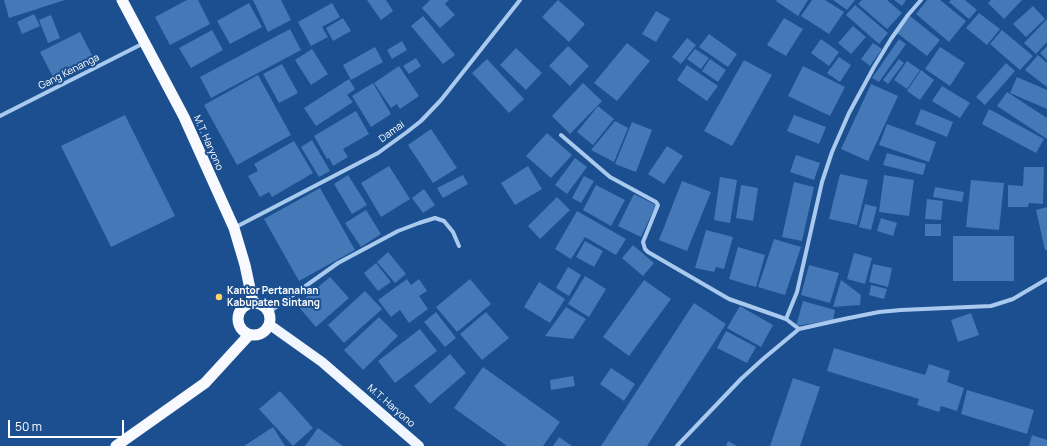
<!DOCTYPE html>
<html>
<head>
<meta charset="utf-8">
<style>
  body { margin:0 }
  #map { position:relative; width:1047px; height:446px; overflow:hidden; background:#1b4f8f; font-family:Manrope,sans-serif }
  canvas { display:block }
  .scale { position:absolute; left:8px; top:420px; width:116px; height:18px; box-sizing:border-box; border:2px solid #fff; border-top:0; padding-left:5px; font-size:12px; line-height:14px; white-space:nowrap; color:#fff; -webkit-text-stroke:3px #1b4f8f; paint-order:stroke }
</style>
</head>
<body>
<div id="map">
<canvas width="1047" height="446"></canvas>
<div class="scale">50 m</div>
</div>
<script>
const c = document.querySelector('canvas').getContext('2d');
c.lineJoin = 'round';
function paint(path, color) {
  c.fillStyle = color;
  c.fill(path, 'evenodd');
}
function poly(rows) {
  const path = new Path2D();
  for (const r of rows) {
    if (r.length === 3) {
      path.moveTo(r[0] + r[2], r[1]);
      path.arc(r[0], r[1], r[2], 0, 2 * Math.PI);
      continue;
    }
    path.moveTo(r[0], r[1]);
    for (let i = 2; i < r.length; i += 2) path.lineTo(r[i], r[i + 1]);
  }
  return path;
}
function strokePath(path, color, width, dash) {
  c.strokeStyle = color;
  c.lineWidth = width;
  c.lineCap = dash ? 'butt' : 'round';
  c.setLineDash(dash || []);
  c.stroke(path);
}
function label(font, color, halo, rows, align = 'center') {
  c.font = font + ' Manrope,sans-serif';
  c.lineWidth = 4;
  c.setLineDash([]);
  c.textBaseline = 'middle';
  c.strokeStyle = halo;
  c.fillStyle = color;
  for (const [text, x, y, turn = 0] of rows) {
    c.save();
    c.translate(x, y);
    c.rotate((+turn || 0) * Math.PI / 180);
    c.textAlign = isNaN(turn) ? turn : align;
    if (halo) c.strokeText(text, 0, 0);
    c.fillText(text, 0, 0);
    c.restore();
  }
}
paint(poly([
  [4,0,65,0,9,18],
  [187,0,198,0,210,24,170,45,155,17],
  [253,0,281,0,291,20,268,32],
  [367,0,386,0,393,11,381,20],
  [430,0,449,0,445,4,455,15,440,28,422,8],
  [558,0,585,24,569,42,542,17],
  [777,0,808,0,798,16,776,1],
  [812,0,825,0,844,12,829,34,801,16],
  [833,0,855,0,847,10],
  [862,0,887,0,902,13,887,29,858,4],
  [894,0,906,0,902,6],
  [927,0,940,0,966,21,949,42,916,14],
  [951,0,965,0,977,10,969,19,949,2],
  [991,0,1022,0,1004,19,988,3],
  [249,3,262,27,230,44,217,21],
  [332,3,340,17,322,27,328,37,311,46,298,22],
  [855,5,888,33,879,44,846,15],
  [1033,6,1045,19,1026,37,1013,24],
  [656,11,670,19,656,42,642,34],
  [979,13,1000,29,987,45,966,28],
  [34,14,40,26,22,34,17,22],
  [51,15,60,38,48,43,39,20],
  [423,16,455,55,443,64,411,26],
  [910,16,940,40,927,56,897,33],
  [343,18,351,31,333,41,326,28],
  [784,18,803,29,786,56,767,45],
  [1047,19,1047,42,1036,54,1024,43],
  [853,26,866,37,851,54,838,43],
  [290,29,301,50,211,98,200,77],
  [212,30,223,50,191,68,179,48],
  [1002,30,1033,56,1020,70,990,44],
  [80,32,93,57,53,77,40,52],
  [709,34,737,54,728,67,699,47],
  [687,38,696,45,681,64,672,57],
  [821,39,839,52,829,66,811,53],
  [899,39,906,44,879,82,872,78],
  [402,41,407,50,392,59,387,50],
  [627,43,650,61,617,101,594,83],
  [873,43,882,49,870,66,861,59],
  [568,46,589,66,570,86,549,66],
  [1047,46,1047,60,1040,53],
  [375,47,383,62,351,80,343,65],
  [940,47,965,63,950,86,925,69],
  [516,48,542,73,526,90,500,65],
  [312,49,328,74,311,85,295,60],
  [695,49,709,58,701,69,687,59],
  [1038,55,1047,63,1047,87,1025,70],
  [839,57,851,65,840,82,827,73],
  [416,58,421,66,409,74,403,66],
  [487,59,524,99,509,113,472,73],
  [710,59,726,70,718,82,702,71],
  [899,59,904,63,888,84,883,80],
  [744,60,772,75,732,146,704,131],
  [907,61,920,70,907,89,894,80],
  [1006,63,1015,71,985,105,976,97],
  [282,64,298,93,279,103,263,74],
  [687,65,718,86,707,101,677,80],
  [399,66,419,96,400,109,397,104,391,108,374,83],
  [803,66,845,87,830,116,788,96],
  [921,70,934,80,920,100,907,91],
  [258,75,291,135,237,165,204,105],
  [1017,77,1047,90,1047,109,1010,93],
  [349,79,355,89,347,95,353,102,316,126,304,108],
  [373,83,391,114,371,127,352,96],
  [583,83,602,101,570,134,552,116],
  [871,84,898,96,868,161,841,149],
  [942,86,970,103,960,118,932,101],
  [1007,92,1047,118,1047,139,997,106],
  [598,106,614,119,593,145,577,132],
  [921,109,953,122,947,137,915,124],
  [989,109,1044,139,1036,153,982,124],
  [356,111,369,134,343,149,348,157,333,166,329,158,327,159,314,136],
  [125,115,175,216,111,247,61,146],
  [794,115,826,127,819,144,787,131],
  [615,121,628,128,614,162,591,150],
  [632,122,652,130,636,172,615,164],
  [887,124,936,142,929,162,879,145],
  [431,129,457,168,433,183,408,145],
  [547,133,572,155,551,178,526,156],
  [312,140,330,171,319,177,301,147],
  [294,141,313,173,272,197,269,192,260,197,248,176,258,171,254,164],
  [667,146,683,156,664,184,648,174],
  [887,153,926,164,923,175,883,165],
  [796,155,820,163,814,180,790,172],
  [575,158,587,167,567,194,555,185],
  [389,166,410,199,381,217,361,183],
  [528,166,542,189,515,205,501,183],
  [1024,167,1044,167,1043,204,1029,203,1028,207,1008,207,1008,185,1023,186],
  [840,174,868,180,857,225,829,219],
  [348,175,367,205,352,214,334,184],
  [463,175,468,184,443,198,437,188],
  [884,175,914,180,909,216,879,212],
  [584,176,594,181,581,203,572,198],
  [720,177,737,180,730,223,714,220],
  [971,180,1004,183,999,230,966,227],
  [682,181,711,192,687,251,659,240],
  [794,182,814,187,802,241,782,237],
  [596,185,625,200,611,226,583,210],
  [741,185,758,188,753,221,736,218],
  [935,187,964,192,962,202,933,197],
  [320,188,355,250,299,281,264,219],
  [424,189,435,205,423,213,412,198],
  [634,194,656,205,641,237,618,226],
  [557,197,570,210,540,239,528,226],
  [927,199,943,201,941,220,925,219],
  [865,204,877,207,871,230,859,227],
  [1047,207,1047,250,1045,250,1036,210],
  [366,210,381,234,361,247,345,223],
  [577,211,626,239,616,255,585,237,571,259,555,249],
  [881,218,897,223,893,236,877,231],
  [925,224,941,224,941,236,925,236],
  [706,230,733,237,724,269,716,267,714,272,695,268],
  [953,236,1014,236,1014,281,953,281],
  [774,239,801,247,785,295,758,287],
  [585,241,603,251,594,267,576,257],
  [633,245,654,263,643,276,622,258],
  [738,247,765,255,756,287,729,279],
  [388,252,406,274,395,283,377,262],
  [854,253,872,258,865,284,847,279],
  [376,263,391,282,378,291,364,273],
  [873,264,892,268,888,287,869,282],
  [809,265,839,273,830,303,801,295],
  [568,267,581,275,569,296,556,288],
  [585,276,606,289,589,317,568,304],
  [330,277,349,298,316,327,297,305],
  [407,279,411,285,419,279,427,291,419,296,428,309,409,323,400,310,391,317,378,300],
  [470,279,491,304,457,332,436,307],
  [644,280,671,299,629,356,603,337],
  [841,280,861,295,860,305,833,307],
  [539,282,565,299,550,323,524,307],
  [871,285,887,289,884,299,869,295],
  [365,291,382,309,344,343,328,325],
  [803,301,835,310,833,320,796,326],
  [694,303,726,324,647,446,601,446],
  [740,306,773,325,761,347,727,328],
  [566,307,586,319,573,339,545,336],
  [436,312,456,338,445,347,424,322],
  [486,312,509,338,482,360,460,334],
  [971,313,979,335,958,342,951,320],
  [379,317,398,336,363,370,344,350],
  [420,329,437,351,395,383,378,361],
  [726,331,756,347,747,363,717,348],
  [834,348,925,375,929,364,950,371,947,382,964,388,957,411,941,406,939,412,917,405,919,399,827,371],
  [450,354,466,373,430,404,414,386],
  [483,367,560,422,543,446,507,446,454,408],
  [611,368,635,384,624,401,600,384],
  [573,376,575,386,551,390,550,380],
  [793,378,820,387,800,446,770,446],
  [967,390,1034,410,1027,434,961,414],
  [280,391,313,428,293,446,259,409],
  [273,427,285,446,244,446],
  [318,428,343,446,305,446],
  [1032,435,1047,440,1047,446,1029,446],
  [559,437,572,446,553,446],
  [728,441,737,446,726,446]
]), '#4478b7');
strokePath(poly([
  [0,116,144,43],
  [561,135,610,177,656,202,658,205,643,242,645,249,648,252,729,299,786,319,799,329],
  [234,228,378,153,407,132,421,121,441,100,520,0],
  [269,312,338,263,398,231,419,223,435,218,444,221,453,232,459,246],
  [786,319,797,292,822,182,832,152,849,113,874,67,891,39,908,15,921,0],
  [677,446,741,379,763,359,799,329,844,319,879,312,901,310,991,306,1013,299,1047,279]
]), '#a9c9ee', 4);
strokePath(poly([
  [270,325,322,362,419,446]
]), '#f0f6ff', 10);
strokePath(poly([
  [122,0,184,117,234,228,245,265,253,303],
  [254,319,16],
  [116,446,205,383,249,335]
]), '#f8faff', 11);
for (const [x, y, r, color] of [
  [219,297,4,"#ffd166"]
]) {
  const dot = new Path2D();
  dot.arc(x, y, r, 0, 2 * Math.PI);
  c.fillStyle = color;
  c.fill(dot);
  strokePath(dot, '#1b4f8f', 1.5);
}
label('10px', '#fff', '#1b4f8f', [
  ["Gang Kenanga",69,72,-27],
  ["Damai",392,132,-36],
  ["M.T. Haryono",208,143,66],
  ["M.T. Haryono",391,406,41]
]);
label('bold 10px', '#fff', '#1b4f8f', [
  ["Kantor Pertanahan",227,291],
  ["Kabupaten Sintang",227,303]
], 'left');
</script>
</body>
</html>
